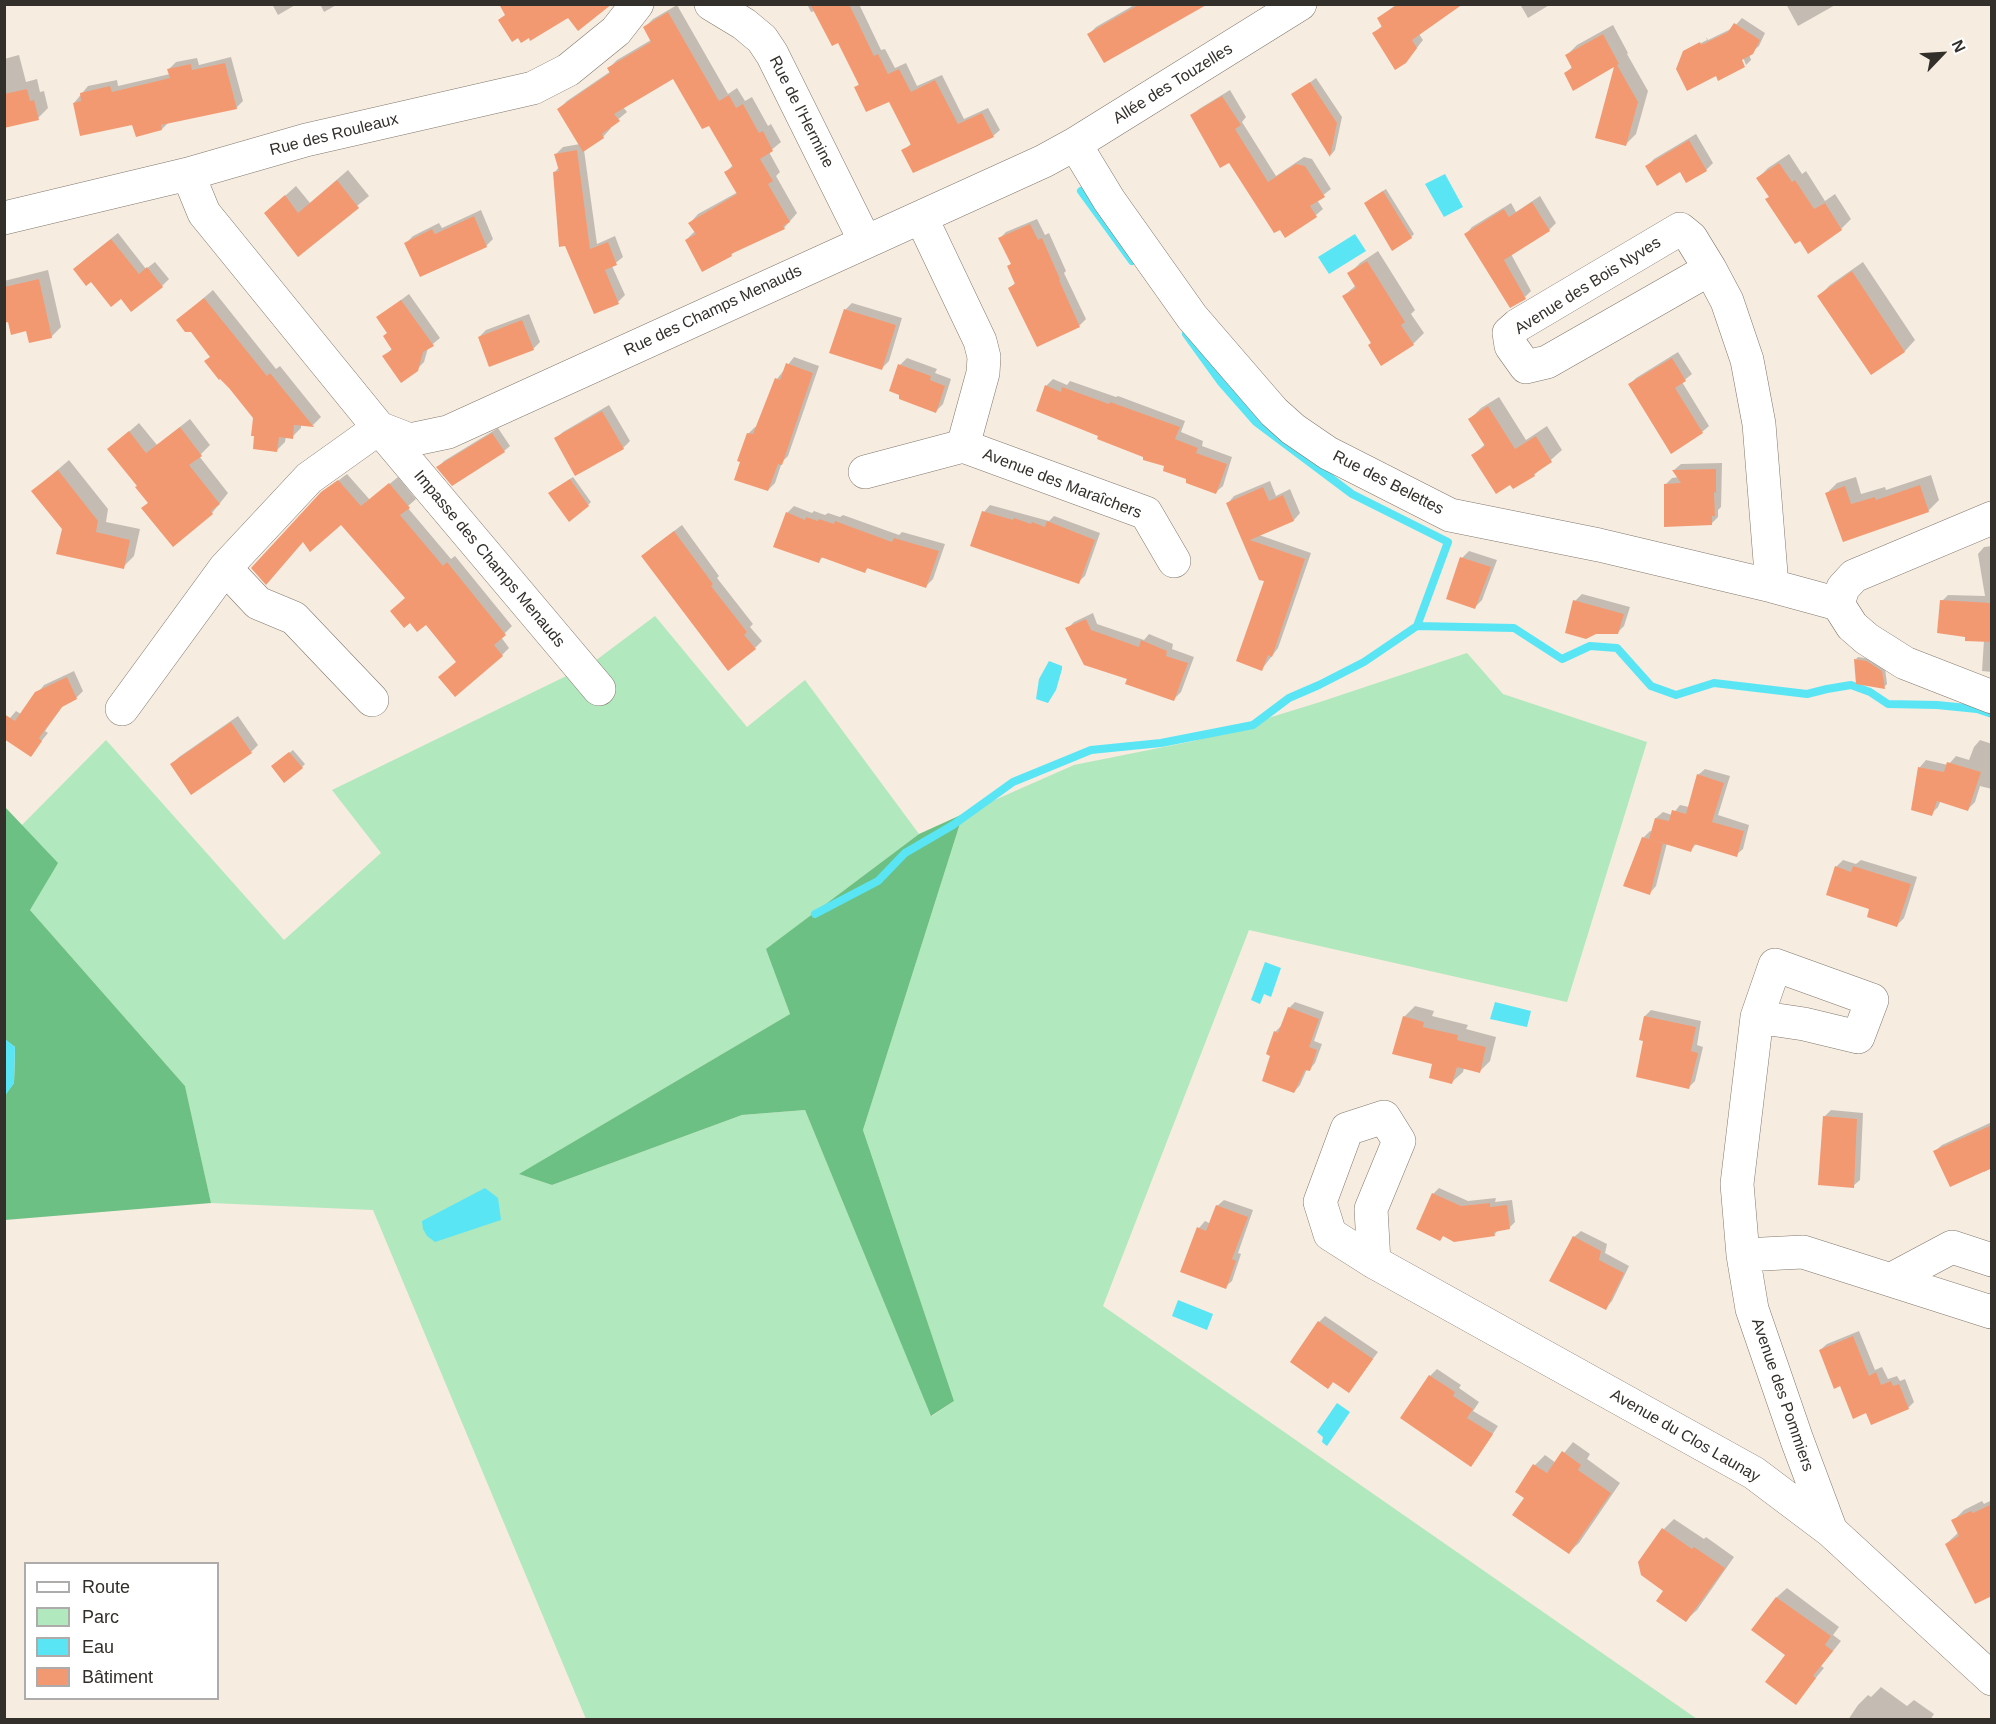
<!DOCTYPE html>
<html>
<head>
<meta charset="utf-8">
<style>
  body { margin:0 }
  #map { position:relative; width:1996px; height:1724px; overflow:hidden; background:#f6ece0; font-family:Helvetica,sans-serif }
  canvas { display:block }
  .frame { position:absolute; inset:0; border:6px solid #332f2a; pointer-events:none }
  .legend { position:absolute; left:24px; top:1562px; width:195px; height:138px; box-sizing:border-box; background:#fff; border:2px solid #adacaa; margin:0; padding:8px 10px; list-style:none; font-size:18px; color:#332f2a }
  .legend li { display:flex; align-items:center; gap:12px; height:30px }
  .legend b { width:30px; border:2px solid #adacaa }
  .north { position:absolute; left:1912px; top:24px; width:60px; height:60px; -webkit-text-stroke:4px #fff; paint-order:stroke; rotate:65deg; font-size:16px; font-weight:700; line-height:24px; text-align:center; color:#332f2a }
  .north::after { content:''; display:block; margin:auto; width:21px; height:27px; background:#332f2a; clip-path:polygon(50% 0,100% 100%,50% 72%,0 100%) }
</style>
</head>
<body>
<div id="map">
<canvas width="1996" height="1724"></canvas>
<div class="frame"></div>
<ul class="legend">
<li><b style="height:8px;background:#fff"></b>Route</li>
<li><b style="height:16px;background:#b1e8bd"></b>Parc</li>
<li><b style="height:16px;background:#5ae5f5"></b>Eau</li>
<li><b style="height:16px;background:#f29971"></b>Bâtiment</li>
</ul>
<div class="north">N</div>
</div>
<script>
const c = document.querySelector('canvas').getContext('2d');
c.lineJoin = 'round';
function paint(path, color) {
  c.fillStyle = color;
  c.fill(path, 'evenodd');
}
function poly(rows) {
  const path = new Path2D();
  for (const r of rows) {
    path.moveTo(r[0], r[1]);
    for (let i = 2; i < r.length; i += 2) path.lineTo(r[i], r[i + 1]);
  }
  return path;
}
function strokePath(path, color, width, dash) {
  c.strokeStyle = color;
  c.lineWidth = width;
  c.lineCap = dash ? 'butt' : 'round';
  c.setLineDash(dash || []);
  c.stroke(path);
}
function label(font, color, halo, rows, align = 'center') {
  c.font = font + ' Helvetica,sans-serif';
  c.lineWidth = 4.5;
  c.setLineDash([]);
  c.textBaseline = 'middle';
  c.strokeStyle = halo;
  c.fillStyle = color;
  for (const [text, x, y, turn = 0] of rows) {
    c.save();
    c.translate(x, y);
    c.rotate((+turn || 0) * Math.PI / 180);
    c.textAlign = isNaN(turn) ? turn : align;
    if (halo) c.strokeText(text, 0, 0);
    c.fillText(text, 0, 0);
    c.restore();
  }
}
paint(poly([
  [655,616,747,727,805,680,919,834,767,949,790,1014,520,1174,552,1185,742,1115,805,1110,932,1416,954,1401,863,1130,963,814,1074,765,1194,741,1320,702,1467,653,1503,694,1647,742,1567,1002,1249,930,1103,1306,1697,1719,586,1719,373,1210,211,1203,185,1086,30,910,21,826,106,740,284,940,381,853,332,790,591,664]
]), '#b1e8bd');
paint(poly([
  [5,807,58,863,30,910,185,1086,211,1203,5,1220,4,1096,14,1083,15,1047,4,1039],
  [963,814,863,1130,954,1401,931,1416,805,1110,742,1115,552,1185,519,1174,790,1014,766,949,919,834]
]), '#6dc083');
paint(poly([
  [1445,174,1463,207,1444,217,1425,184],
  [1355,234,1366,251,1329,274,1318,257],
  [1049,661,1062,666,1062,669,1056,690,1048,703,1036,699,1039,679],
  [1265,962,1281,968,1271,997,1264,994,1260,1004,1251,1000],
  [1495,1002,1531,1011,1527,1027,1490,1019],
  [5,1039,15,1047,14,1083,5,1096],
  [485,1188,498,1198,501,1220,435,1242,427,1236,423,1229,422,1221],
  [1178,1300,1213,1314,1207,1330,1172,1316],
  [1337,1403,1350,1412,1327,1446,1322,1442,1323,1437,1317,1432]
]), '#5ae5f5');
paint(poly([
  [272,4,297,4,278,15],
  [320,4,338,4,324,12],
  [807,4,859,4,881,50,885,49,895,68,906,63,917,86,942,75,964,119,988,108,1000,130,993,136,903,151,912,143,890,100,856,87,860,83,839,41,815,11,811,12],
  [1136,4,1205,4,1089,34,1096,27],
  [1397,4,1451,4,1419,34,1423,40,1412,54,1374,33,1383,25,1379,18],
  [1520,4,1551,4,1528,18],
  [1786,4,1837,4,1798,26],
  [677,5,728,94,737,88,745,101,752,97,768,126,771,124,781,142,769,152,780,172,776,176,797,213,784,228,736,250,731,255,686,240,695,231,690,223,698,214,738,192,725,173,733,165,709,124,674,77,623,107,627,112,610,126,611,128,603,137,584,150,597,244,615,236,623,257,612,266,625,295,618,302,595,312,554,173,559,167,556,154,563,147,580,144,559,109,567,101,611,71,609,68,617,60,651,40,645,27,653,19],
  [1742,18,1765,33,1759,46,1749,54,1751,60,1746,65,1741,52,1738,53,1744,66,1716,74,1687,50,1707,40,1706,37,1691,45,1706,37,1708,40,1733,28],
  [1613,25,1628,53,1627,54,1648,91,1636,134,1626,144,1616,64,1565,74,1573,66,1567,55,1577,45],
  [19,55,26,82,37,79,40,92,44,91,48,108,38,118,4,127,4,59],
  [231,57,243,101,236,108,169,122,162,129,134,123,74,103,88,86,117,80,118,86,170,74,169,69,176,62,197,58,199,65],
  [1316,78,1342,117,1335,150,1331,155,1293,95],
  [1230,90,1246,117,1242,122,1276,176,1304,157,1312,159,1331,189,1317,200,1323,209,1316,215,1285,236,1229,161,1192,116,1199,109],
  [1696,134,1713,163,1706,170,1680,170,1647,166,1654,159],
  [1789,154,1802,174,1806,171,1825,201,1835,194,1851,219,1841,229,1770,197,1758,178,1768,168],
  [348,170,369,196,298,255,266,213,296,186,310,203],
  [1386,189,1414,234,1411,237,1369,200],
  [1540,196,1556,223,1549,230,1511,254,1531,291,1525,297,1466,234,1472,227,1511,203,1516,212],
  [481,210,493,239,486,246,406,243,413,236,439,223,442,228],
  [1037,219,1045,235,1049,233,1066,271,1064,273,1086,319,1080,325,1037,345,1010,288,1016,282,1009,266,1012,263,1000,238,1006,232],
  [118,233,146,269,155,262,169,279,162,286,121,297,82,262],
  [1378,251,1415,310,1411,314,1424,333,1413,344,1373,343,1344,296,1356,285,1349,274,1360,263],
  [1863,262,1915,340,1905,351,1871,373,1819,296,1830,285],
  [48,270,61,327,51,337,28,329,9,320,4,321,4,281],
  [213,290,276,369,280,366,321,417,313,425,301,424,301,428,292,437,286,436,285,442,277,450,211,356,191,331,178,320],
  [409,294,440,338,428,348,424,362,417,369,384,356,393,348,389,332,378,317],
  [852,303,902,318,889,361,882,368,845,310],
  [529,314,540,342,533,349,479,337,486,330],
  [1678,352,1692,374,1682,382,1709,426,1702,432,1672,452,1630,384,1636,378],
  [794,357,819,366,788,456,782,462,775,483,768,490,748,434,755,427,758,427,777,379],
  [907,358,937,369,935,373,951,379,943,404,936,411,900,365],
  [1053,379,1067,385,1070,381,1116,397,1118,396,1185,421,1181,432,1203,441,1202,446,1232,457,1223,486,1216,492,1166,465,1100,435,1046,386],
  [1499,397,1526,440,1547,426,1562,450,1534,475,1473,456,1485,444,1470,419,1481,408],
  [609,405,630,441,623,448,556,438,563,432],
  [190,419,210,445,199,456,228,493,212,513,143,508,149,502,139,486,109,449,139,423,157,445],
  [498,428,510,446,504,451,438,467,444,461],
  [69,460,108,509,106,522,140,529,134,556,123,567,63,529,33,491],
  [1722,463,1721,507,1718,510,1718,517,1711,524,1665,485,1672,478,1679,477,1674,470,1681,464],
  [347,474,370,500,398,477,416,499,407,507,451,559,455,556,512,626,501,637,509,648,502,655,457,661,322,493],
  [1931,475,1939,500,1928,511,1843,541,1826,494,1837,483,1856,477,1861,494,1885,487,1886,490],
  [573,477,591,502,588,505,553,490],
  [1270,481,1276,496,1290,489,1300,513,1294,520,1259,535,1311,553,1278,648,1262,669,1266,580,1228,503,1234,496],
  [990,505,1049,521,1054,516,1100,533,1085,576,1078,582,984,512],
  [794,506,812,513,814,511,825,515,828,513,840,517,843,515,899,535,902,532,945,544,933,579,926,586,869,567,865,571,823,557,819,561,787,513],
  [682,525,719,576,717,578,753,624,750,627,762,641,755,648,650,549],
  [1992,546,1992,672,1982,671,1984,640,1967,635,1942,601,1948,595,1985,596,1978,554,1984,547],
  [1469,551,1497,560,1482,600,1475,607,1462,558],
  [1582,594,1630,607,1624,626,1617,633,1575,601],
  [1093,613,1097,624,1144,640,1149,634,1173,644,1172,649,1194,657,1181,692,1174,699,1129,678,1067,629,1074,622],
  [1858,657,1871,659,1885,668,1887,684,1884,687,1856,659],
  [74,671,83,691,76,698,64,704,45,731,48,733,30,755,10,718,16,711,21,714,44,685],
  [238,716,258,745,251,752,172,764,179,757],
  [1980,740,1992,744,1992,789,1980,786,1975,802,1968,809,1941,800,1938,807,1931,814,1913,809,1920,767,1926,760,1948,765,1956,756,1969,760,1974,747],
  [293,750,305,764,302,767,276,763],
  [1705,769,1730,776,1718,815,1749,825,1743,849,1736,855,1697,843,1691,850,1667,843,1656,886,1650,893,1643,838,1650,831,1653,832,1656,818,1663,812,1672,815,1680,805,1689,807,1698,775],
  [1843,860,1856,864,1861,860,1917,877,1904,918,1897,925,1871,908,1836,867],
  [1295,1002,1324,1012,1314,1041,1322,1044,1315,1063,1309,1070,1307,1069,1300,1085,1294,1092,1272,1055,1275,1032,1281,1026,1289,1008],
  [1415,1006,1434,1011,1432,1016,1468,1025,1466,1029,1496,1037,1490,1061,1479,1072,1464,1068,1463,1072,1452,1082,1434,1063,1404,1017],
  [1651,1010,1701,1021,1697,1045,1703,1047,1695,1081,1689,1087,1645,1041,1645,1016],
  [1831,1110,1863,1113,1860,1180,1853,1186,1824,1117],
  [1992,1122,1992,1168,1984,1172,1983,1170,1935,1151,1942,1145],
  [1439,1188,1468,1201,1496,1198,1495,1202,1512,1200,1515,1222,1509,1228,1499,1229,1494,1235,1433,1194],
  [1224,1200,1253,1210,1238,1253,1241,1254,1232,1281,1225,1287,1199,1228,1205,1221,1211,1224,1217,1206],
  [1581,1231,1607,1244,1605,1253,1629,1266,1612,1301,1606,1308,1574,1237],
  [1325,1316,1378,1352,1349,1391,1334,1380,1319,1322],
  [1859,1331,1875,1370,1882,1367,1888,1379,1897,1376,1900,1381,1905,1379,1914,1402,1908,1408,1866,1411,1841,1384,1820,1350,1827,1344],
  [1437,1369,1461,1385,1459,1388,1479,1402,1473,1411,1498,1426,1477,1458,1471,1465,1430,1376],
  [1573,1442,1590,1454,1587,1459,1620,1483,1579,1543,1569,1552,1526,1497,1518,1492,1535,1465,1545,1455,1556,1463],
  [1992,1500,1992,1594,1946,1544,1959,1532,1953,1521,1964,1510,1982,1501,1984,1504],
  [1674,1519,1704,1539,1706,1537,1734,1557,1697,1610,1686,1620,1665,1591,1664,1529],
  [1787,1588,1839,1627,1833,1635,1841,1641,1821,1666,1824,1668,1795,1703,1787,1654,1754,1630,1777,1597],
  [1881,1687,1907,1706,1914,1700,1934,1714,1930,1720,1848,1720,1858,1705,1868,1695,1871,1697]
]), '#0003');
strokePath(poly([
  [1081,191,1132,261],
  [1186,334,1220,381,1256,422,1352,494,1448,542,1417,626,1514,628,1562,659,1590,646,1617,648,1651,686,1676,695,1714,683,1807,694,1827,689,1851,685,1870,692,1888,704,1937,705,1977,709,1992,714],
  [815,914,878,881,905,853,953,825,1013,782,1091,750,1161,743,1253,725,1289,698,1319,685,1364,662,1417,626]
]), '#5ae5f5', 8);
paint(poly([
  [499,4,612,4,578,31,568,18,530,41,529,38,521,43,518,38,512,42,498,20,505,15],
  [810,4,849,4,874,56,878,54,888,74,899,69,911,92,935,80,958,124,982,113,994,137,913,173,901,150,911,145,889,102,866,112,854,87,859,85,838,43,832,46],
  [1140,4,1208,4,1104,63,1087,34],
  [1398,4,1463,4,1412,40,1417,48,1406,63,1395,70,1372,33,1382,27,1377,18],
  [668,12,719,101,729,95,736,108,743,104,759,133,763,131,773,151,760,159,773,181,768,184,790,222,783,226,785,229,731,254,732,256,702,272,685,240,696,234,688,223,737,194,724,172,733,167,709,126,702,129,673,79,614,114,620,121,602,134,604,138,583,152,557,109,610,73,607,68,651,42,643,27],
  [1734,23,1760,40,1753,54,1742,60,1745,67,1718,81,1716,76,1687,91,1676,69,1683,51,1700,42,1701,45,1728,32],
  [1603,34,1619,64,1617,65,1638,102,1626,146,1595,138,1614,67,1573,91,1564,73,1572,68,1565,55],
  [225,63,237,109,161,125,162,130,136,137,132,125,80,136,73,103,81,101,80,93,110,86,112,92,170,78,167,69,191,64,192,70],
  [1310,82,1337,123,1330,157,1291,94],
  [27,89,30,101,34,100,39,120,4,128,4,94],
  [1222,96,1241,125,1235,129,1268,182,1296,164,1305,166,1325,197,1310,206,1317,217,1285,238,1280,230,1274,233,1229,163,1220,168,1190,115],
  [1689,140,1707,171,1686,183,1680,172,1657,186,1645,166],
  [577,150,590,249,608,242,617,265,605,270,619,304,594,314,565,246,559,247,553,172,559,171,554,154],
  [1779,163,1792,182,1795,180,1814,209,1825,203,1842,230,1808,254,1800,241,1795,244,1765,199,1769,197,1756,178],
  [337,180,359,208,298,257,264,213,285,195,298,213],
  [1383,191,1412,238,1392,251,1364,203],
  [1532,202,1550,231,1504,260,1526,299,1510,308,1464,234,1504,209,1509,217],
  [474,216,487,247,420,277,404,243,432,229,435,234],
  [1030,224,1038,240,1042,238,1060,279,1059,280,1080,327,1037,347,1008,288,1015,284,1007,266,1011,264,998,238],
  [111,239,139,274,147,267,163,287,131,312,121,299,111,307,91,282,86,286,73,269],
  [1367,261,1405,322,1401,325,1414,345,1381,366,1368,345,1371,343,1342,296,1356,288,1347,273],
  [1852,271,1905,352,1871,375,1817,296],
  [39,279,52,338,29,343,26,331,11,335,8,322,4,323,4,287],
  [204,298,267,376,270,373,314,427,294,425,293,439,279,437,277,452,253,449,254,436,251,436,253,418,229,388,220,379,219,380,204,361,210,357,191,332,185,332,176,320],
  [401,300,434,346,423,352,418,371,401,383,382,356,392,350,383,336,387,333,376,317],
  [844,309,896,325,882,370,829,353],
  [522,320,534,350,489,367,478,337],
  [1672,358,1686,381,1675,388,1703,433,1671,454,1628,384],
  [786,363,813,373,782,465,778,464,768,491,734,480,740,462,737,461,747,433,753,434,775,378,780,380],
  [898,364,931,376,930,380,945,386,936,413,899,399,899,395,889,391],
  [1045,385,1061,392,1062,387,1109,404,1110,402,1180,427,1175,439,1198,448,1196,453,1227,464,1216,494,1186,483,1186,479,1163,471,1164,466,1143,460,1143,457,1097,439,1098,436,1036,411],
  [1488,406,1515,449,1536,436,1552,462,1534,474,1535,476,1513,489,1510,485,1496,494,1471,455,1485,446,1468,419],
  [602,411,624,449,575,476,554,438],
  [180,427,202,456,189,465,220,504,211,511,213,514,173,547,141,508,148,503,135,487,137,486,107,449,129,431,146,453],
  [492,433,505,452,452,486,436,467],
  [1716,469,1716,493,1714,492,1715,516,1712,516,1712,525,1664,527,1664,484,1681,483,1672,470],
  [58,470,98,521,96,532,130,540,124,569,56,554,62,529,31,491],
  [570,479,589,506,569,522,548,493],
  [338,480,361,506,389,483,410,508,400,515,443,566,447,562,506,635,494,645,503,656,455,697,438,677,456,662,426,625,417,632,410,623,404,628,390,611,405,598,341,525,310,552,303,542,266,585,251,568,321,492],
  [1920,485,1929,512,1843,542,1825,493,1845,486,1851,504,1875,497,1876,500],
  [1263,487,1269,501,1283,495,1294,521,1250,540,1305,559,1272,657,1268,655,1262,671,1236,661,1264,581,1259,580,1226,503],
  [982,511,1013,520,1014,518,1031,524,1032,522,1045,527,1047,521,1095,540,1079,584,970,546],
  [786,512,805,520,806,517,818,521,819,519,834,524,835,521,892,542,894,538,939,551,926,588,867,568,865,573,821,557,819,563,773,547],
  [674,531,713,584,711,586,747,632,744,635,756,649,728,671,641,556],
  [1460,557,1491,567,1475,609,1446,599],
  [1573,600,1624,614,1618,634,1596,634,1586,639,1565,633],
  [1940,600,1992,603,1992,642,1965,641,1965,637,1937,633],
  [1086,619,1091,630,1139,647,1141,640,1167,651,1166,656,1188,663,1174,701,1125,684,1127,679,1084,665,1065,628],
  [1854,659,1867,661,1882,671,1885,689,1856,684],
  [67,677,77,699,62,707,39,738,42,741,31,757,4,739,4,714,15,721,35,692],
  [231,722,252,753,191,795,170,764],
  [289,752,303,768,284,783,271,766],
  [1947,762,1981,772,1968,811,1937,801,1932,816,1911,810,1918,767,1944,772],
  [1697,774,1724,783,1712,822,1744,831,1737,857,1694,844,1691,852,1649,839,1655,818,1669,821,1672,810,1686,814],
  [1642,837,1663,843,1650,895,1623,886],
  [1835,866,1851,872,1853,866,1911,884,1897,927,1867,917,1869,909,1826,895],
  [1288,1007,1319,1019,1309,1047,1317,1050,1310,1071,1305,1070,1294,1093,1262,1081,1270,1056,1266,1054,1274,1031,1278,1033],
  [1403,1016,1424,1022,1423,1027,1458,1035,1457,1040,1486,1047,1480,1073,1457,1067,1452,1084,1429,1078,1432,1064,1392,1054],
  [1644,1016,1696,1027,1691,1051,1698,1053,1689,1089,1636,1077,1643,1041,1639,1040],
  [1823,1116,1857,1119,1854,1188,1818,1185],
  [1992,1125,1992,1168,1950,1187,1933,1151],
  [1432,1193,1461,1206,1490,1203,1490,1207,1507,1205,1510,1229,1494,1232,1495,1236,1454,1242,1443,1236,1440,1241,1416,1229],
  [1216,1205,1248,1217,1232,1259,1236,1261,1226,1289,1180,1272,1197,1227,1206,1231],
  [1573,1236,1601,1251,1599,1260,1624,1273,1606,1310,1549,1281],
  [1318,1321,1373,1359,1349,1393,1333,1382,1328,1389,1290,1362],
  [1853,1336,1869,1376,1876,1372,1881,1385,1891,1381,1893,1386,1899,1384,1909,1409,1871,1425,1866,1413,1853,1419,1840,1386,1834,1389,1819,1350],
  [1429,1375,1455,1392,1453,1396,1473,1409,1467,1418,1493,1434,1471,1467,1400,1418],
  [1562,1451,1581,1465,1578,1470,1611,1493,1569,1554,1512,1515,1524,1498,1515,1492,1533,1464,1547,1473],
  [1992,1504,1992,1596,1975,1604,1945,1544,1959,1536,1951,1520,1971,1511,1973,1513],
  [1662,1528,1692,1549,1694,1547,1725,1568,1686,1622,1656,1601,1663,1591,1641,1575,1638,1562],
  [1776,1597,1831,1636,1825,1645,1833,1651,1813,1676,1816,1678,1796,1705,1765,1682,1785,1655,1751,1630]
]), '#f29971');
const minor = poly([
  [711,4,744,24,762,39,772,54,865,241],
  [1075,144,1109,200,1192,317,1274,412,1293,429,1328,453,1450,515,1599,545,1772,586,1838,604],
  [188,174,204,213,379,428,599,689],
  [4,218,188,174,306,140,533,88,568,70,616,31,637,4],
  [1710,269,1547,362,1526,367,1511,346,1509,333,1518,325,1680,229,1691,238,1710,269,1727,301,1747,360,1759,424,1772,586],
  [379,428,410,440,448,432,1044,161,1075,144,1300,4],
  [963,446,1146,513,1174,561],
  [865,472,963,446,983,373,984,357,980,341,921,217],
  [1992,518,1854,576,1843,588,1838,604,1852,626,1867,639,1905,663,1992,697],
  [225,568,258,603,294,618,372,700],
  [122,709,225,568,309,478,379,428],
  [1757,1017,1804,1024,1858,1037,1872,1000,1775,965,1757,1017,1737,1184,1743,1255,1752,1309,1797,1440,1831,1531],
  [1743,1255,1803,1252,1991,1312,1992,1310],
  [1374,1262,1371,1209,1399,1141,1384,1117,1347,1129,1320,1202,1330,1234,1374,1262,1754,1473,1831,1531,1992,1679],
  [1892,1279,1952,1247,1992,1260]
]);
strokePath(minor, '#80776c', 34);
strokePath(minor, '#fff', 33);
label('16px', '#332f2a', '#fff', [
  ["Allée des Touzelles",1173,84,-32],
  ["Rue de l'Hermine",801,112,63],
  ["Rue des Rouleaux",334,135,-14],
  ["Avenue des Bois Nyves",1588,286,-32],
  ["Rue des Champs Menauds",713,311,-25],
  ["Rue des Belettes",1388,483,27],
  ["Avenue des Maraîchers",1062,484,21],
  ["Impasse des Champs Menauds",489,559,50],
  ["Avenue des Pommiers",1782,1395,71],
  ["Avenue du Clos Launay",1685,1436,30]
]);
</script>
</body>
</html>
